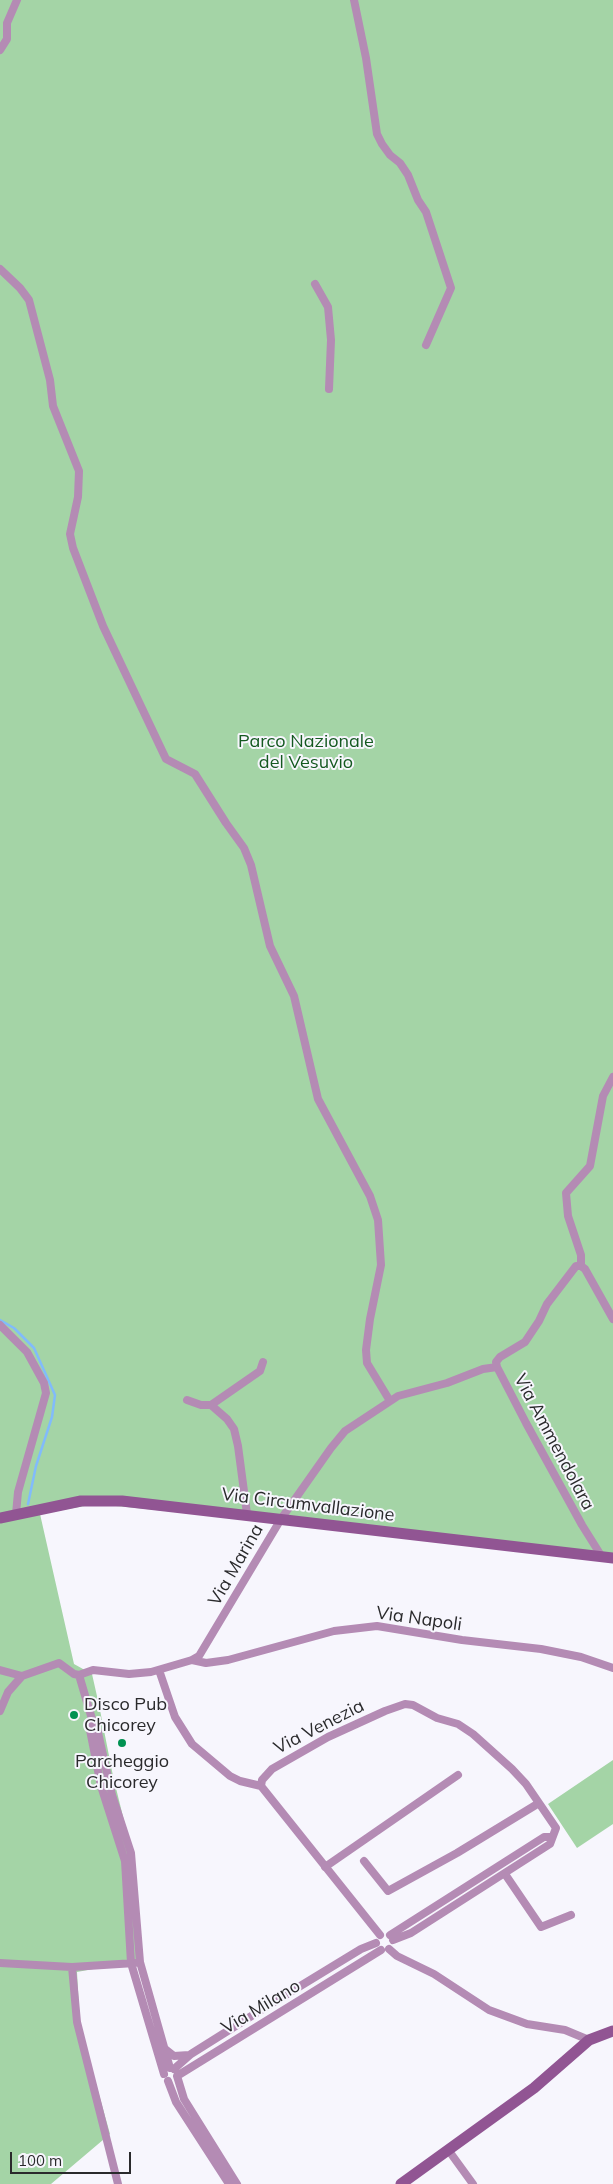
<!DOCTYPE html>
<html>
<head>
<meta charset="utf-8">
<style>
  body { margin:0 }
  #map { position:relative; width:613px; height:2184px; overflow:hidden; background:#f7f6fd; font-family:Mulish,sans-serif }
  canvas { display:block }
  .scale { position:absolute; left:10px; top:2152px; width:121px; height:22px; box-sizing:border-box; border:2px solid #2a2a2c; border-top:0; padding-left:6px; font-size:15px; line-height:18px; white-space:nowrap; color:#2a2a2c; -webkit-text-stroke:4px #f7f6fd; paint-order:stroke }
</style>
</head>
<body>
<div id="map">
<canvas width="613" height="2184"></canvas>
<div class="scale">100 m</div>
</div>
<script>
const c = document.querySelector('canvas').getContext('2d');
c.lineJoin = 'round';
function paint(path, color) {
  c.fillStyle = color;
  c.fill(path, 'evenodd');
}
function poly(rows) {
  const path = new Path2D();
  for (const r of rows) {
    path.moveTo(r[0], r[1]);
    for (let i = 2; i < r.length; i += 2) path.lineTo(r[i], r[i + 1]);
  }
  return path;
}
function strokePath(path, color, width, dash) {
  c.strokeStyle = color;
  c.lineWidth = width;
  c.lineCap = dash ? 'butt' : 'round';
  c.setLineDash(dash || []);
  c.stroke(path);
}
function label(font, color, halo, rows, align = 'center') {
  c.font = font + ' Mulish,sans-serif';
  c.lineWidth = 4;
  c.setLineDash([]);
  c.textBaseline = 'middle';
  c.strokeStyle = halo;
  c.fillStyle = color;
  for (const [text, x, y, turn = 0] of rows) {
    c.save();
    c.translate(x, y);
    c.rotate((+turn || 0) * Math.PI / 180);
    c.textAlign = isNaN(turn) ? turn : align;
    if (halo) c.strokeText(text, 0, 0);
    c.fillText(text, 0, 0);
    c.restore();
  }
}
paint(poly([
  [0,0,613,0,613,1561,394,1534,96,1504,40,1514,74,1664,92,1674,99,1705,113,1776,134,1861,142,1960,77,1972,80,2026,110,2134,51,2184,0,2184],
  [613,1760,613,1824,577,1848,548,1804]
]), '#a4d4a6');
strokePath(poly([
  [0,1320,14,1328,34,1348,55,1395,52,1417,36,1466,28,1504]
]), '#81bbfb', 2.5);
strokePath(poly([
  [354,0,366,58,377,134,382,144,390,155,400,163,408,175,418,200,426,212,451,288,426,345],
  [0,50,7,39,7,23,17,0],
  [0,269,20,288,29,300,50,380,53,406,79,471,78,497,70,534,73,548,103,626,166,759,195,774,226,823,244,848,251,865,270,946,294,996,318,1099,370,1196,378,1220,381,1265,370,1319,366,1350,367,1363,390,1401],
  [315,284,328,307,331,340,329,389],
  [581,1266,581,1255,568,1216,566,1193,590,1166,603,1096,613,1077],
  [0,1325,27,1352,44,1383,46,1393,18,1492,16,1514],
  [187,1400,201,1405,211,1405,227,1419,234,1429,238,1446,247,1514],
  [211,1405,260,1371,263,1362],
  [602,1557,582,1525,526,1423,497,1367,496,1362,500,1357,525,1342,539,1321,547,1304,576,1266,581,1266,585,1269,613,1319],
  [192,1660,206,1663,228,1660,334,1631,377,1626,462,1640,541,1649,581,1657,613,1668],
  [0,1670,22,1676],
  [159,1670,175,1717,192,1744,230,1776,240,1781,261,1786],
  [79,1675,93,1670,129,1674,151,1672,192,1660,199,1656,281,1519,331,1448,345,1431,398,1396,447,1383,483,1369,497,1367],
  [79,1675,92,1719,97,1728,112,1795,131,1853,140,1962,170,2068],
  [0,1711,8,1692,22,1676,59,1663,74,1674,79,1675],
  [92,1719,90,1730,101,1786,125,1861,131,1963,164,2074],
  [364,1861,388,1891,457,1853,539,1803],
  [325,1867,458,1775],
  [505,1874,541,1927,571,1915],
  [380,1935,261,1786,262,1780,272,1769,328,1737,385,1711,405,1704,413,1705,437,1718,458,1724,473,1734,512,1769,526,1784,556,1828,550,1844,411,1933,393,1940],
  [390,1935,544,1837,552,1837],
  [389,1949,397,1956,434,1974,489,2010,527,2024,565,2030,589,2040],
  [0,1963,72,1967,135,1963],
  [72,1967,77,2022,118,2184],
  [164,2048,174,2056,189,2055],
  [174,2069,191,2054,261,2010,361,1949,376,1943],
  [168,2081,176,2102,229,2184],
  [449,2151,473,2184],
  [237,2184,184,2099,177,2076,381,1950]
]), '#b48bb4', 8);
strokePath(poly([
  [0,1518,81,1501,122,1501,613,1558],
  [401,2184,534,2088,589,2040,613,2031]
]), '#915593', 11);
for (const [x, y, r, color] of [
  [74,1715,5,"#019252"],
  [122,1743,5,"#019252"]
]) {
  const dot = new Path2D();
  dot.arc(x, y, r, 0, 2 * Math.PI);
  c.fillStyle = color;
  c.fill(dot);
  strokePath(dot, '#f7f6fd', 2);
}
label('18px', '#145920', '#f7f6fd', [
  ["Parco Nazionale",306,742],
  ["del Vesuvio",306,763]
]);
label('18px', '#2a2a2c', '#f7f6fd', [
  ["Via Ammendolara",554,1442,62],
  ["Via Circumvallazione",308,1505,7],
  ["Via Marina",236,1565,-60],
  ["Via Napoli",419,1619,8],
  ["Via Venezia",319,1727,-27],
  ["Via Milano",261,2007,-31]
]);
label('18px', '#2a2a2c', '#f7f6fd', [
  ["Disco Pub",84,1705],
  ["Chicorey",84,1726],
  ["Parcheggio",122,1762,"center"],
  ["Chicorey",122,1783,"center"]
], 'left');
</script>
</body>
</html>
